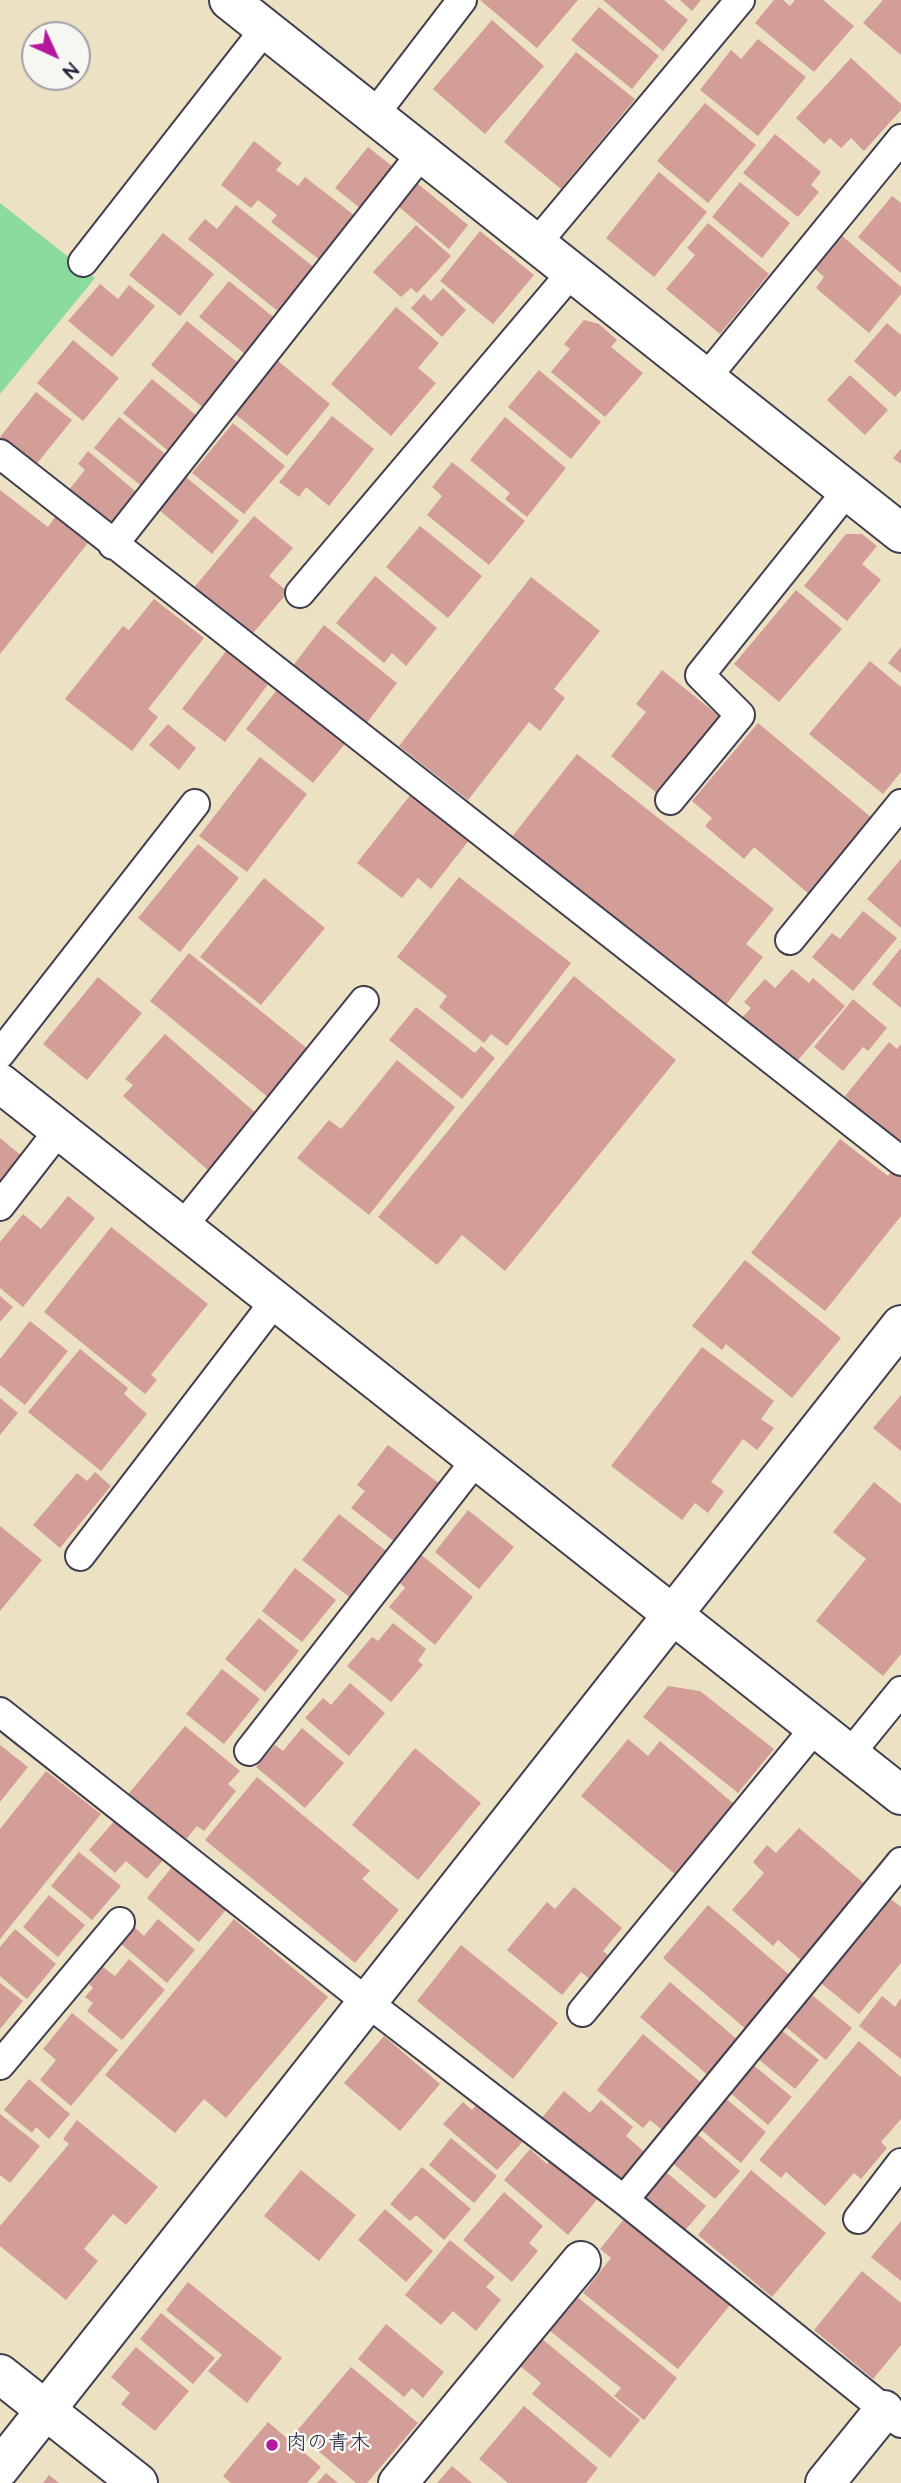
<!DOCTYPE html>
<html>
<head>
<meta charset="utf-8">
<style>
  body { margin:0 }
  #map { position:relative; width:901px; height:2483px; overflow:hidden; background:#ece1c3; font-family:"Architects Daughter",sans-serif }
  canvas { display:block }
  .north { position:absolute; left:21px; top:21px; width:70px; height:70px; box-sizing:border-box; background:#f6f6f2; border:2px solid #a1a1a9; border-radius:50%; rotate:135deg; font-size:19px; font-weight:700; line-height:28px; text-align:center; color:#22223b }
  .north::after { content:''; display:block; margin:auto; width:24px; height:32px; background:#b5179e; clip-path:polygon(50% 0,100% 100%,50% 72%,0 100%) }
</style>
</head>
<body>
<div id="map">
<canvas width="901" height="2483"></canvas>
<div class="north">N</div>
</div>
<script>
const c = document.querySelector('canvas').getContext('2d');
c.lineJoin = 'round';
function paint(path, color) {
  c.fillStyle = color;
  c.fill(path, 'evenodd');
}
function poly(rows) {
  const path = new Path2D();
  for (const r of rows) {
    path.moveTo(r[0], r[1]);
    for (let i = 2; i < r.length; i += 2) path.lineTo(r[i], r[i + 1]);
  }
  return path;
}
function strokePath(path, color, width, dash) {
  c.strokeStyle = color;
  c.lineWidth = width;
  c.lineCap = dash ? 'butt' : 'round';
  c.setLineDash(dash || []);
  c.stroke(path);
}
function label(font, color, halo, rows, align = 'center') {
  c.font = font + ' "Architects Daughter","Klee One",sans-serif';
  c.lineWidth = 5;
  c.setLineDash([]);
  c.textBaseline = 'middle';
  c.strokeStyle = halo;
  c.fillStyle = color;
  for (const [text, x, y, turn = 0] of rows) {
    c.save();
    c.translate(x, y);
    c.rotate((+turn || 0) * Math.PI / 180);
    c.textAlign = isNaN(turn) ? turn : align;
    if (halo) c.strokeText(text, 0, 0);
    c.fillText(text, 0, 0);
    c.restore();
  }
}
paint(poly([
  [0,203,95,278,0,394]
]), '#8bdc9c');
paint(poly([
  [480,0,578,0,537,48],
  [603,0,664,0,688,20,663,51],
  [680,0,701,0,692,11],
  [774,0,783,0,790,6,795,0,823,0,854,26,814,72,755,23],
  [883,0,901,0,901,55,863,23],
  [599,7,659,56,632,89,571,40],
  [492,20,544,66,485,134,433,89],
  [758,39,806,77,758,136,700,90,731,50,741,59],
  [576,52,635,99,561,189,504,142],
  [851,58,901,104,901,110,864,151,851,138,841,148,830,138,824,144,796,118],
  [705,103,756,145,708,203,657,161],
  [775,134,821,172,811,185,819,192,798,217,743,173],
  [254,141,282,163,276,170,298,186,305,177,359,219,325,264,271,222,277,215,258,200,251,208,221,185],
  [368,147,398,171,365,212,335,188],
  [659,172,707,212,654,277,606,238],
  [412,179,468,225,449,249,392,201],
  [740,182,790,223,762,258,712,217],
  [892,196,901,203,901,273,858,237],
  [236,205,315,268,279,312,188,239,205,219,217,229],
  [708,223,769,274,720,334,666,289,695,255,687,248],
  [416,225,451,256,417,293,411,288,401,297,373,272],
  [480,231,534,275,493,324,440,281],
  [163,233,214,274,180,316,129,275],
  [840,234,901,287,901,294,869,333,816,288,824,277,812,266],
  [229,281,277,320,249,357,199,317],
  [100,284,118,299,129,285,155,306,112,357,68,321],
  [443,288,466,310,442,337,411,308,424,294,431,301],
  [396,307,439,343,418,368,436,383,391,436,331,384],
  [584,320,599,324,617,340,611,347,643,373,605,417,551,372,570,349,564,344],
  [187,321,242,366,206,410,151,365],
  [887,323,901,335,901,390,895,397,854,361],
  [73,340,119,378,83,421,37,383],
  [272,356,330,404,287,456,229,409],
  [539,370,601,422,571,459,508,407],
  [850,375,888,410,865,435,827,400],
  [152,379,202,420,173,455,123,413],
  [36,392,72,420,35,466,0,437],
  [332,416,374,449,329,506,306,487,299,497,279,482],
  [119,417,169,457,144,488,94,448],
  [505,417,566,468,527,517,505,499,510,493,470,460],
  [233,423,285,466,244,514,192,473],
  [901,449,901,464,893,458],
  [88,451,141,496,113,529,68,491,85,470,78,464],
  [452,462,525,521,489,565,427,515,442,496,432,487],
  [186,477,239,521,212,554,159,510],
  [0,490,48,527,58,513,91,539,0,654],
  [254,516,293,548,269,576,288,592,248,639,191,591],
  [420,526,482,576,448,618,386,567],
  [846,534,862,534,877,546,862,564,881,580,847,621,804,586],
  [375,576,437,628,406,666,392,653,384,663,336,623],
  [531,577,600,631,554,689,565,698,540,731,529,722,468,800,399,746],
  [796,590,842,629,779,702,734,664],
  [154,599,204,638,148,709,158,717,132,751,65,699,123,626,129,630],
  [324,625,397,683,366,724,292,667],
  [230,646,272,679,225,742,182,709],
  [901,647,901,673,888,663],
  [870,661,901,687,901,772,883,794,809,734],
  [662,670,719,716,658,794,611,756,646,712,636,704],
  [280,686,348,740,313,783,246,729],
  [758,723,872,818,809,894,754,847,744,859,705,826,712,818,692,801],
  [168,724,196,748,179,770,149,745],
  [577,754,774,909,746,944,763,957,725,1006,511,838],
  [260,757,307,794,247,872,199,836],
  [415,789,473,835,431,889,418,878,402,898,357,863],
  [198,844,239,878,180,952,138,918],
  [901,859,901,928,867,899],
  [459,877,571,963,507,1046,491,1034,484,1043,439,1007,447,996,397,957],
  [264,878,325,928,261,1005,200,957],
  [863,911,897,938,853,991,812,957,832,933,840,939],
  [901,948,901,1008,872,984],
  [189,953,309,1050,269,1098,150,1001],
  [792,969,809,983,813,978,845,1006,791,1068,739,1021,751,1008,744,1002,765,979,775,988],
  [574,976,676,1060,505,1271,462,1235,437,1265,378,1217],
  [98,977,142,1013,87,1080,43,1044],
  [853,999,887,1028,868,1051,863,1047,843,1071,814,1047],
  [416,1007,475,1053,481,1046,495,1058,462,1099,389,1040],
  [165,1034,258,1115,209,1171,123,1096,133,1085,125,1079],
  [889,1042,897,1049,901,1044,901,1147,850,1105,853,1103,845,1096],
  [397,1060,455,1107,369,1215,297,1158,329,1120,341,1129],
  [0,1138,22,1156,0,1184],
  [840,1139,888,1176,893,1169,901,1175,901,1216,825,1311,751,1253],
  [68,1196,95,1218,23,1307,0,1288,0,1242,23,1214,41,1229],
  [111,1227,208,1304,151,1375,157,1380,145,1394,44,1312],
  [745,1260,841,1338,792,1398,726,1344,722,1350,692,1326],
  [0,1296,13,1307,0,1322],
  [30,1321,68,1351,25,1405,0,1385,0,1359],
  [702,1347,774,1401,761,1419,774,1428,757,1450,743,1439,711,1482,724,1491,708,1513,695,1503,682,1520,611,1466],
  [80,1349,128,1388,124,1394,147,1414,101,1471,28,1412],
  [901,1395,901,1451,873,1428],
  [0,1398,18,1413,0,1435],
  [388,1445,444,1487,399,1545,351,1508,365,1491,357,1485],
  [95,1472,111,1486,60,1548,33,1525,77,1473,87,1481],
  [874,1482,901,1504,901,1654,883,1676,816,1621,866,1559,833,1532],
  [468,1510,514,1547,479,1589,435,1552],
  [339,1514,390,1554,353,1600,302,1560],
  [0,1526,42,1560,0,1611],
  [419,1553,473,1597,435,1645,389,1607,405,1588,397,1580],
  [295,1568,336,1600,302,1642,262,1611],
  [259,1618,299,1651,265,1692,225,1659],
  [393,1623,426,1649,418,1661,423,1665,391,1702,347,1666,372,1637,378,1641],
  [222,1669,260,1699,224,1744,186,1714],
  [350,1683,385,1713,349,1756,305,1718,323,1698,331,1705],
  [668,1686,700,1691,774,1749,738,1793,643,1717],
  [185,1726,240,1771,228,1784,236,1791,204,1831,197,1826,182,1844,125,1798],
  [302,1728,344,1763,305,1808,256,1767,275,1745,283,1751],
  [628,1739,648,1756,660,1741,734,1804,676,1875,581,1796],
  [0,1745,28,1767,0,1802],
  [415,1748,481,1803,418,1880,352,1825],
  [46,1771,101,1814,0,1939,0,1829],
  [257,1777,370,1871,362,1879,399,1910,355,1963,205,1840],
  [117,1818,164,1859,147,1879,126,1861,115,1873,89,1850],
  [799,1828,866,1885,801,1960,778,1940,773,1946,732,1910,764,1873,753,1862,767,1845,776,1853],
  [79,1852,121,1886,92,1920,51,1886],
  [176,1862,229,1906,199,1942,147,1898],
  [574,1887,622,1928,603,1951,611,1958,592,1981,581,1972,562,1995,507,1950,547,1902,555,1909],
  [884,1894,901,1907,901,1963,859,2014,816,1979],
  [49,1895,85,1925,58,1957,23,1927],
  [708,1905,792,1977,747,2030,663,1958],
  [158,1919,195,1950,167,1983,120,1943,134,1927,144,1936],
  [234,1919,328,1997,226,2118,204,2099,175,2133,105,2075],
  [15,1929,56,1964,27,1999,0,1976,0,1947],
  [461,1945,558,2023,513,2079,417,2001],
  [129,1959,165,1990,122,2040,87,2011,93,2003,85,1997,93,1988,89,1984,103,1967,115,1976],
  [670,1982,739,2041,709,2076,640,2017],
  [0,1983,23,2001,0,2029],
  [806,1990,852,2028,826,2060,786,2027,798,2013,792,2008],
  [882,1996,895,2007,901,1998,901,2059,859,2026],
  [72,2013,118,2050,71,2106,40,2080,56,2060,43,2049],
  [780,2029,819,2060,795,2089,757,2058],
  [643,2034,705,2086,666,2133,650,2120,643,2128,597,2090],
  [384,2036,440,2084,400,2131,344,2083],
  [859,2041,901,2077,901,2119,881,2142,887,2148,861,2179,854,2173,825,2206,786,2172,781,2178,759,2160],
  [752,2064,792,2097,768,2125,729,2092],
  [29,2079,70,2114,49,2139,36,2127,32,2133,4,2110],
  [564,2091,590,2113,601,2100,633,2127,626,2136,649,2156,622,2189,540,2120],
  [724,2097,766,2132,741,2163,699,2128],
  [481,2099,526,2138,497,2170,443,2124,463,2102,472,2110],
  [0,2114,40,2146,10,2183,0,2175],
  [77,2120,158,2187,126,2225,113,2214,84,2249,98,2261,66,2300,0,2246,0,2226,69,2144,63,2139],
  [695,2132,740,2171,715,2199,670,2161],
  [451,2138,497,2176,474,2203,429,2165],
  [530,2149,547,2164,553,2157,599,2197,568,2235,504,2180],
  [422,2167,471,2209,444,2240,416,2215,410,2221,390,2204],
  [301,2170,356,2215,319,2261,264,2216],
  [751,2170,826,2233,772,2297,698,2235],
  [666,2172,706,2206,681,2235,641,2201],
  [504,2192,543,2226,529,2243,538,2251,512,2282,463,2240],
  [385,2209,433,2251,406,2282,358,2240],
  [628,2214,734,2300,678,2369,583,2293,611,2258,600,2249],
  [901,2221,901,2281,871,2257],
  [450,2240,495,2277,486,2287,501,2300,476,2331,453,2311,441,2325,405,2295],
  [862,2271,901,2303,901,2345,873,2379,814,2330],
  [188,2282,282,2358,247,2403,208,2371,222,2355,166,2310],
  [570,2291,677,2378,644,2420,614,2396,621,2388,549,2330],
  [161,2313,215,2358,193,2384,140,2339],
  [386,2324,444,2372,423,2398,412,2388,404,2397,358,2359],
  [536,2334,640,2420,610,2458,532,2394,541,2383,514,2361],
  [136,2347,189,2391,155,2431,121,2404,130,2393,111,2377],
  [351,2367,418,2423,367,2483,356,2483,296,2432],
  [524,2406,598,2468,586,2483,508,2483,479,2459],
  [268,2422,321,2467,307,2483,231,2483,223,2476],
  [452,2466,472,2483,437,2483],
  [326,2473,338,2483,317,2483],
  [49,2475,59,2483,43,2483]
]), '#d39d98');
const service = poly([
  [374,115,462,0],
  [536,244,740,0],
  [83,262,265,29],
  [706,378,901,139],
  [0,454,901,1161],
  [113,545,422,153],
  [300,593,572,272],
  [670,800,740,715,700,675,847,491],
  [790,940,901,804],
  [0,1054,195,804],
  [0,1206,59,1130],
  [182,1227,364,1001],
  [80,1556,275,1301],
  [0,1712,367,2002,624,2200,901,2423],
  [249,1751,476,1460],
  [849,1755,901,1691],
  [582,2012,815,1728],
  [0,2065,120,1922],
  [624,2200,901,1862],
  [858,2219,901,2163]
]);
const minor = poly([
  [229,0,901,533],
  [0,2468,901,1325],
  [398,2483,581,2261],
  [825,2483,884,2410]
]);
const tertiary = poly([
  [0,1083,901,1795],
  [0,2374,138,2483]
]);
strokePath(service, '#403f4f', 32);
strokePath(minor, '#403f4f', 42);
strokePath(tertiary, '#403f4f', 42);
strokePath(service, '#fff', 28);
strokePath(minor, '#fff', 38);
strokePath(tertiary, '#fff', 38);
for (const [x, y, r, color] of [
  [272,2445,7,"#b5179e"]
]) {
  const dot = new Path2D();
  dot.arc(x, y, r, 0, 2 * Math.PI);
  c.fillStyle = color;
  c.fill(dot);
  strokePath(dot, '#f6f6f2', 2.5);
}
label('21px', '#22223b', '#f6f6f2', [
  ["肉の青木",286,2445]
], 'left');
</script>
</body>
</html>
